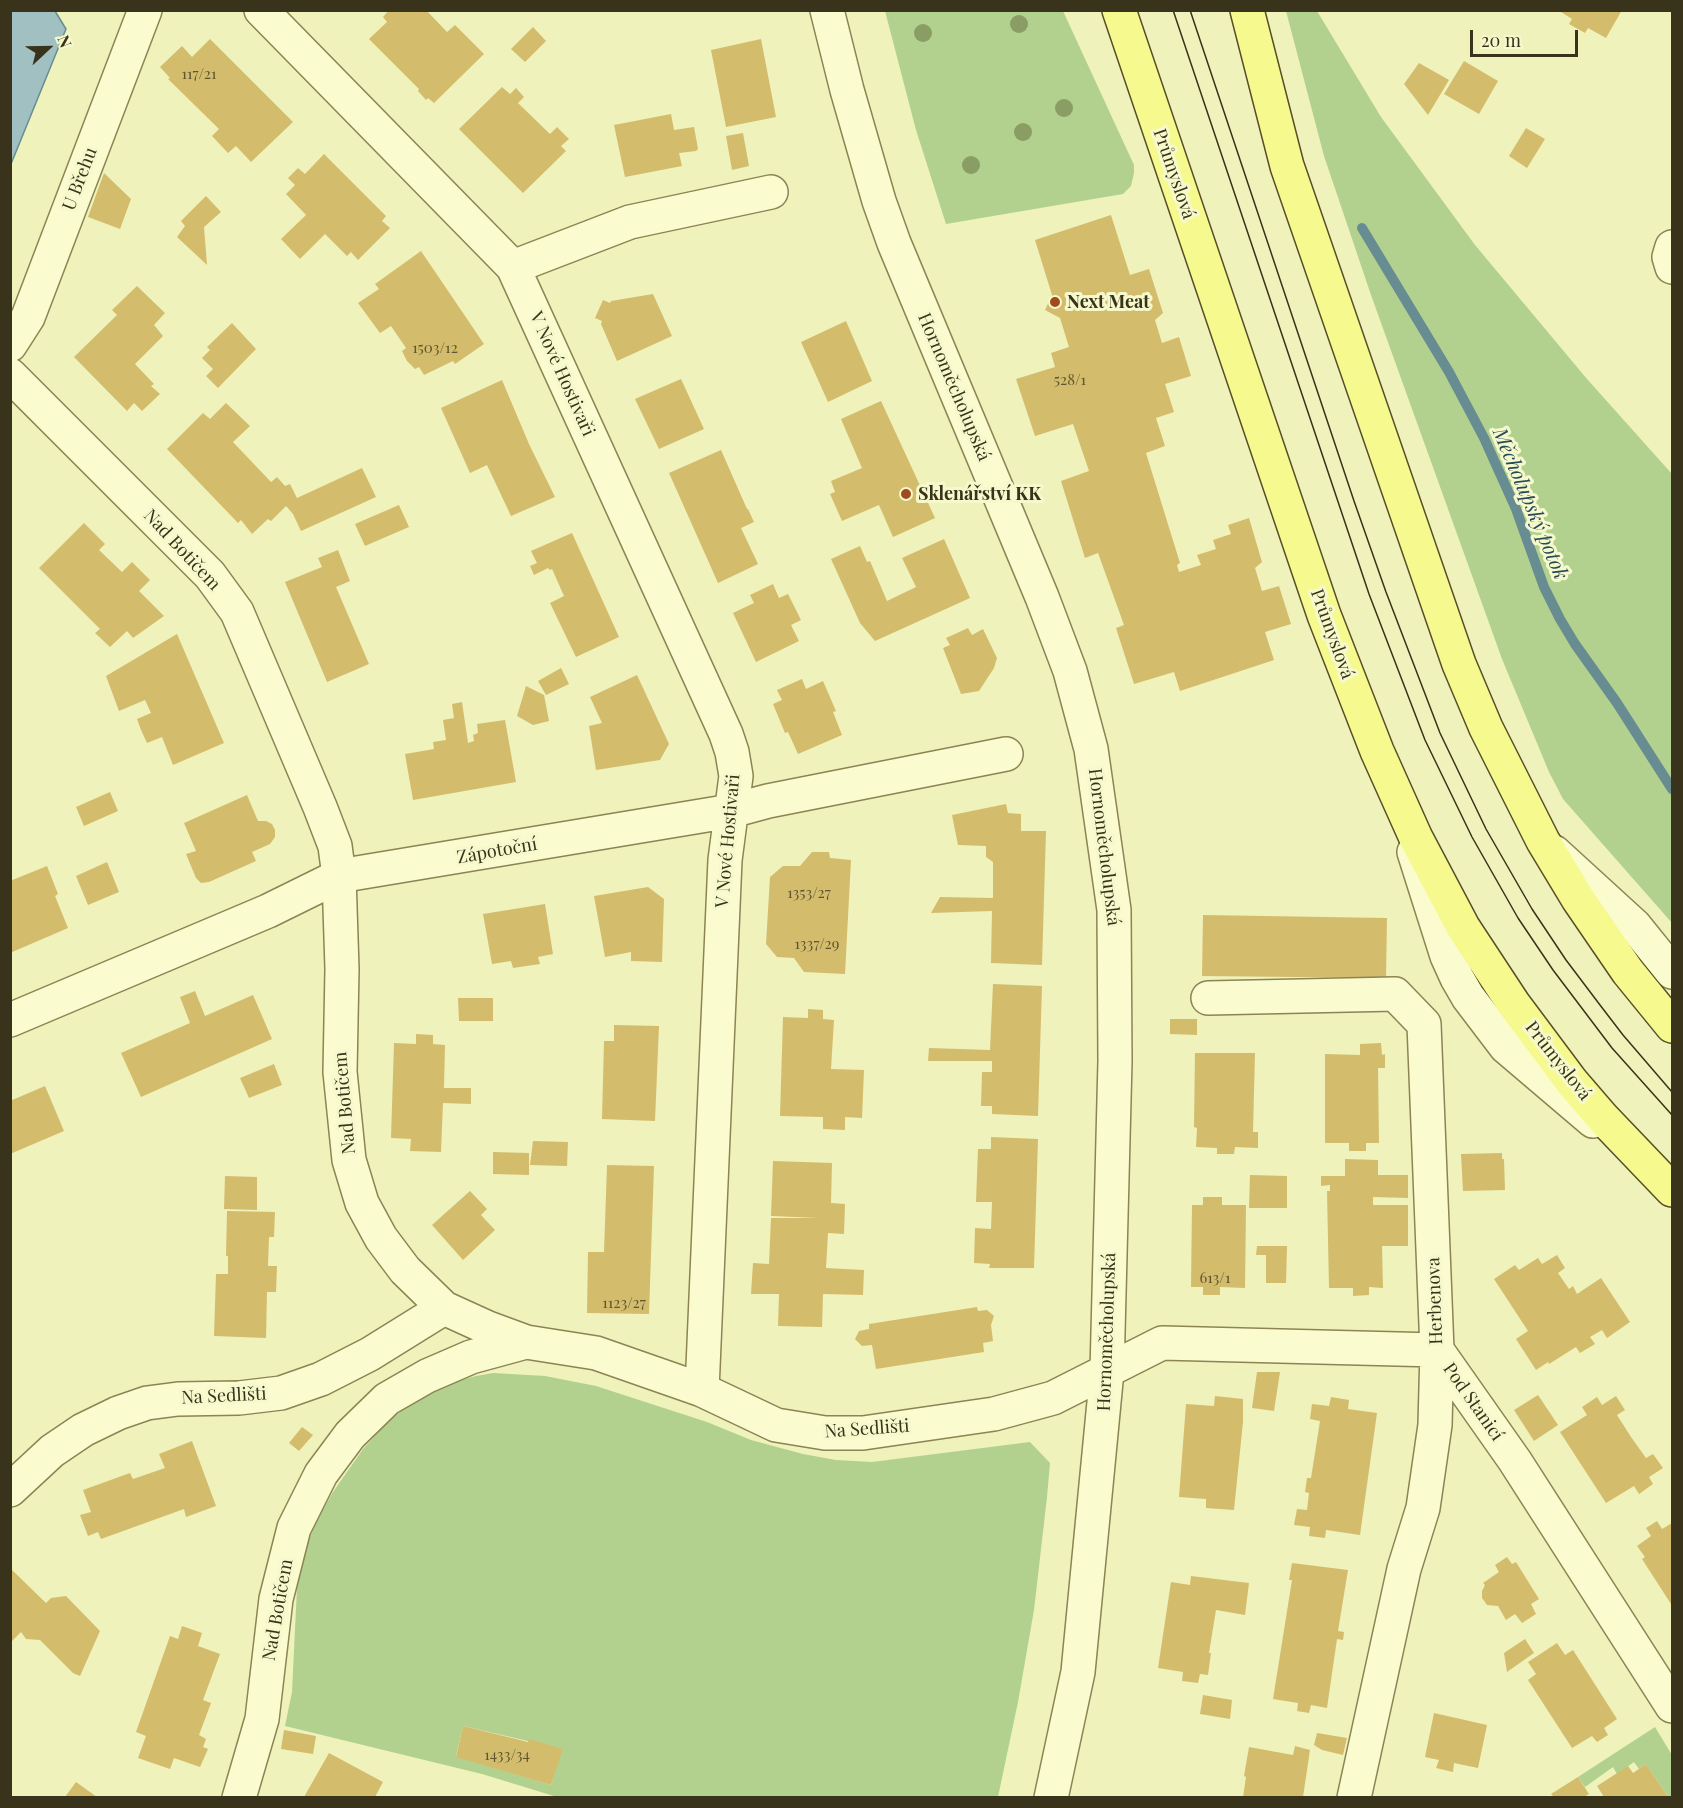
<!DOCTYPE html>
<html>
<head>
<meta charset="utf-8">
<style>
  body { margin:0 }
  #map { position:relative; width:1683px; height:1808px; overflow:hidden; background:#eff2bb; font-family:"Playfair Display",serif }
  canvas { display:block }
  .frame { position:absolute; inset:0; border:12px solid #38331a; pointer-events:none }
  .north { position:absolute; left:18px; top:18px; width:60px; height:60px; -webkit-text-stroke:4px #f6f9cc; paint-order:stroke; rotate:68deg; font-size:16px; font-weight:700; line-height:24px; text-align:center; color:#38331a }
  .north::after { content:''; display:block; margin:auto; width:21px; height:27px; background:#38331a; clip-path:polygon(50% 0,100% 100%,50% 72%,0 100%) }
  .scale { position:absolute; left:1470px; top:30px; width:108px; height:27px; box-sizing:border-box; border:3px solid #38331a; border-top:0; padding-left:8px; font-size:18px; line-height:21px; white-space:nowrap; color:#38331a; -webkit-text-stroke:4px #f6f9cc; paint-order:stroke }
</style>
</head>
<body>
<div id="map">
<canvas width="1683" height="1808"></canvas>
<div class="frame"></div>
<div class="north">N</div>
<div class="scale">20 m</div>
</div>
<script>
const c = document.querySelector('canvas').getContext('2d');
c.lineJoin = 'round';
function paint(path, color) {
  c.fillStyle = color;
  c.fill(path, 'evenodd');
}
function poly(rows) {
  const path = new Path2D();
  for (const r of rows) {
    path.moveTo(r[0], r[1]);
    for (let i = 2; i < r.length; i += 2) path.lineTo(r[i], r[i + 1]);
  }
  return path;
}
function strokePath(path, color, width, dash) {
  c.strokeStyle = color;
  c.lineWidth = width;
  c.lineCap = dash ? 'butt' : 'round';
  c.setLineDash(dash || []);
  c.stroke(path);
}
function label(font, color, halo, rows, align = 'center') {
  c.font = font + ' "Playfair Display",serif';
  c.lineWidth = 6;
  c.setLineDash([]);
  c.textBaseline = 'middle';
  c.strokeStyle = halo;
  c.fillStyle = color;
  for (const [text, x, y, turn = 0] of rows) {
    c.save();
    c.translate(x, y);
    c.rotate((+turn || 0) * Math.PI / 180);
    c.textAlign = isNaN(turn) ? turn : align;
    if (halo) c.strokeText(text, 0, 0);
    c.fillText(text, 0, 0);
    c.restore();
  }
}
paint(poly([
  [885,11,1063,11,1134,165,1134,173,1131,186,1123,194,946,224,916,130],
  [1286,11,1317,11,1381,117,1475,245,1587,379,1672,474,1672,923,1563,799,1549,772,1502,659,1371,295,1324,156],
  [493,1373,545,1376,596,1386,707,1422,751,1440,803,1454,836,1460,872,1462,1030,1442,1050,1463,1047,1497,1034,1610,1018,1702,998,1797,557,1797,482,1774,285,1726,292,1692,297,1588,303,1555,316,1522,333,1492,363,1449,386,1424,412,1402,443,1385,476,1376],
  [463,1726,562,1749,551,1785,456,1756],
  [1655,1727,1672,1755,1672,1796,1668,1797,1646,1764,1639,1769,1634,1762,1617,1774,1613,1767,1585,1787,1578,1777]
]), '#b2d18f');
const water = poly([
  [11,10,55,11,66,29,11,164,11,10]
]);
paint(water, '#a0c0c2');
strokePath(water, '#678c91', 1.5);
strokePath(poly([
  [1362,228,1449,372,1484,438,1516,509,1544,587,1560,619,1575,644,1617,703,1672,789]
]), '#678c91', 10);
paint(poly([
  [389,10,426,10,447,32,455,25,484,54,434,103,428,98,426,100,418,91,419,89,369,39,387,22,383,17],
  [1558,10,1622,10,1606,38,1588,28,1585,33,1569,24,1572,19],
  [533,27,546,41,525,62,511,49],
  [210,39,293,122,251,162,236,146,228,153,212,136,219,129,168,79,170,78,160,67,182,46,192,57],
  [761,39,776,117,726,127,711,50],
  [1464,61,1498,81,1479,114,1444,94],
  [1419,63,1449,80,1428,115,1404,84],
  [502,87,510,94,516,88,524,97,518,103,550,134,557,127,569,139,561,146,566,151,523,193,459,129],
  [671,114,674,130,694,127,698,149,696,151,679,153,682,166,625,177,614,125],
  [1526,128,1545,139,1527,168,1509,156],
  [743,133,749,166,732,170,726,136],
  [324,154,386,216,382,221,390,228,358,260,351,252,347,256,325,234,300,259,281,239,306,215,286,194,295,185,288,178,298,168,305,174],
  [104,173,131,199,120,229,88,217],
  [206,196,221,212,204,227,207,265,177,237,185,226,181,221],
  [1111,215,1130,275,1149,269,1163,313,1155,320,1162,343,1179,337,1191,376,1165,384,1174,412,1156,418,1165,446,1146,453,1180,563,1177,565,1179,572,1201,565,1197,555,1216,549,1213,540,1231,534,1228,525,1249,518,1262,562,1255,568,1262,591,1279,586,1291,624,1265,632,1274,660,1180,691,1174,672,1134,684,1116,628,1124,625,1098,553,1085,558,1061,481,1089,471,1073,424,1035,436,1016,379,1055,367,1051,353,1069,347,1060,318,1045,310,1052,295,1035,240],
  [421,251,484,344,455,364,453,361,424,375,419,367,415,369,407,361,402,351,406,348,391,326,380,333,358,303,379,289,375,284],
  [137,286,165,313,154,325,163,336,135,364,154,384,151,386,160,394,142,411,134,403,127,411,74,357,117,315,112,310],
  [653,294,672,336,617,361,601,324,602,321,595,318,603,300,610,303,611,301],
  [846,321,872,381,828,402,801,342],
  [232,323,256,349,218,388,206,376,213,369,202,358,210,350,207,347],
  [681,379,704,429,659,449,635,399],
  [502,380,529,444,555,497,511,516,487,465,470,473,441,408],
  [881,401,935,518,893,537,879,505,842,521,830,494,835,492,831,481,862,468,841,419],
  [226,403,250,426,233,442,271,482,277,477,285,486,290,484,297,498,362,468,376,497,301,531,293,514,286,506,271,521,268,519,252,534,241,520,238,523,167,449,203,413,210,419],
  [721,450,747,509,748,509,754,522,741,528,758,564,718,583,669,473],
  [399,505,409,527,365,546,355,524],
  [84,523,105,544,99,550,122,572,132,562,150,580,139,591,164,616,133,638,127,631,110,647,95,633,100,629,39,568],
  [572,533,619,637,576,657,550,603,564,596,552,569,550,570,548,568,534,575,530,566,537,563,531,551],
  [944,539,970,598,875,641,860,623,831,559,860,546,867,562,870,561,887,601,916,587,902,558],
  [338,550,350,581,336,587,369,664,327,682,285,582,322,567,318,558],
  [773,584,779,598,788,594,801,620,791,625,799,641,756,662,733,613,754,603,750,595],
  [968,628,972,635,983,629,997,658,994,668,979,691,961,694,943,648,950,645,946,638],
  [177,634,224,743,173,765,162,737,147,743,141,730,137,719,151,713,145,700,119,711,106,676],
  [561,668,569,684,546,695,538,681],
  [637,675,669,744,660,760,596,770,589,726,602,723,590,697],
  [802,679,806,689,823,681,836,711,833,712,842,735,798,754,788,732,785,733,773,704,782,700,777,690],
  [526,686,544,695,549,721,533,725,517,716],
  [462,702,468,743,474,741,473,735,478,733,477,724,505,720,516,782,413,800,405,754,434,749,433,742,446,740,443,720,454,718,452,704],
  [110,792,118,811,84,826,76,807],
  [247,795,258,821,266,821,272,824,275,830,275,837,270,844,252,852,256,861,209,882,201,883,196,878,186,854,196,851,184,823],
  [1006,804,1008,813,1021,814,1021,831,1046,831,1042,965,991,963,992,911,931,913,940,897,993,898,993,862,986,857,986,846,958,845,952,815],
  [812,852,829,852,830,858,851,860,845,974,804,972,794,958,777,957,766,944,770,877,783,866,800,866],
  [107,862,119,892,88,905,76,876],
  [47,866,58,894,55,896,68,928,10,953,10,881],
  [648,887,664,899,662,962,631,961,631,952,605,957,594,896],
  [545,904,553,954,538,957,540,964,513,968,511,961,492,964,483,914],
  [1203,915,1387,918,1386,978,1202,976],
  [993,984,1042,986,1038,1116,992,1114,992,1106,981,1106,982,1072,992,1072,992,1061,928,1061,929,1048,990,1050],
  [195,991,205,1016,253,995,272,1039,141,1097,121,1053,190,1023,180,997],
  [458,998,493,998,493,1021,459,1021],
  [808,1009,823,1010,823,1019,834,1020,831,1069,864,1070,862,1118,845,1117,845,1130,823,1129,823,1117,780,1116,783,1017,808,1018],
  [1170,1019,1197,1019,1197,1035,1170,1034],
  [614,1025,659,1026,655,1121,602,1119,604,1041,614,1041],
  [416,1034,433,1035,433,1044,445,1045,444,1088,471,1088,471,1104,443,1103,441,1152,410,1151,411,1139,391,1138,394,1043,416,1044],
  [1381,1043,1382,1055,1385,1054,1385,1068,1378,1068,1379,1143,1366,1143,1366,1151,1349,1151,1349,1143,1325,1143,1325,1054,1360,1055,1360,1044],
  [1195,1053,1255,1053,1253,1132,1258,1132,1258,1148,1235,1147,1234,1154,1217,1154,1217,1148,1196,1147,1197,1128,1194,1127],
  [274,1064,282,1085,249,1098,240,1078],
  [45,1086,64,1131,10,1154,10,1101],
  [991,1137,1038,1139,1034,1268,989,1268,990,1264,974,1263,975,1228,991,1229,992,1202,976,1202,978,1149,991,1149],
  [533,1141,568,1142,567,1166,530,1165],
  [493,1152,529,1153,529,1175,493,1174],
  [1502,1153,1502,1159,1504,1159,1505,1190,1463,1191,1461,1154],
  [1345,1159,1378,1160,1378,1175,1408,1175,1408,1198,1373,1197,1373,1205,1408,1205,1408,1246,1382,1246,1383,1288,1369,1287,1369,1295,1353,1296,1353,1288,1329,1288,1327,1191,1330,1191,1330,1185,1321,1186,1321,1176,1345,1176],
  [773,1161,832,1163,831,1203,845,1204,844,1234,828,1233,826,1268,864,1270,863,1295,823,1294,822,1327,778,1326,779,1294,751,1294,753,1263,769,1264,771,1218,818,1218,771,1216],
  [607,1165,654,1166,649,1314,587,1313,588,1252,604,1252],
  [1250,1175,1287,1176,1287,1208,1249,1208],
  [225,1176,257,1177,257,1210,224,1209],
  [470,1191,487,1209,481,1215,495,1230,463,1260,432,1225],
  [1203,1197,1222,1197,1222,1205,1246,1205,1245,1288,1220,1287,1220,1295,1203,1295,1203,1287,1191,1287,1192,1205,1203,1205],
  [227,1211,275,1212,274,1237,269,1237,268,1266,277,1266,276,1292,267,1292,266,1338,214,1336,216,1274,228,1274,228,1256,226,1256],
  [1257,1246,1287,1246,1286,1283,1266,1283,1266,1255,1256,1255],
  [1557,1255,1565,1268,1558,1273,1569,1289,1573,1286,1577,1294,1601,1278,1630,1322,1607,1338,1602,1330,1590,1337,1595,1344,1580,1353,1576,1347,1549,1364,1548,1362,1536,1370,1516,1339,1528,1331,1494,1279,1515,1265,1519,1270,1538,1258,1542,1264],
  [977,1307,978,1311,987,1310,994,1316,991,1325,993,1341,983,1343,984,1352,876,1369,872,1345,862,1346,855,1339,859,1331,869,1329,869,1324],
  [1257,1372,1280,1372,1274,1411,1252,1408],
  [1538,1395,1558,1425,1534,1441,1514,1410],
  [1215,1396,1243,1399,1243,1422,1234,1510,1206,1508,1206,1499,1179,1497,1186,1404,1214,1406],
  [1616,1396,1625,1410,1617,1415,1631,1437,1646,1458,1653,1454,1663,1468,1649,1477,1653,1484,1639,1494,1634,1486,1606,1503,1560,1432,1587,1415,1582,1407,1597,1397,1602,1405],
  [1331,1397,1349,1400,1348,1409,1377,1413,1360,1535,1326,1530,1325,1538,1309,1536,1310,1527,1294,1525,1297,1509,1307,1510,1309,1493,1305,1492,1307,1478,1311,1478,1320,1421,1310,1419,1312,1404,1329,1406],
  [302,1427,313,1435,299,1451,289,1443],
  [192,1441,216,1506,186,1517,184,1509,101,1539,98,1532,88,1536,80,1515,91,1512,83,1490,130,1473,133,1479,165,1468,159,1454],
  [1657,1521,1662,1529,1672,1523,1671,1604,1642,1559,1645,1557,1637,1546,1651,1536,1646,1528],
  [1507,1557,1512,1564,1516,1562,1539,1599,1531,1604,1536,1614,1522,1623,1515,1614,1506,1620,1498,1606,1487,1605,1482,1598,1482,1591,1485,1585,1483,1583,1499,1572,1495,1565],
  [1292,1563,1348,1570,1338,1631,1344,1632,1343,1640,1337,1639,1327,1708,1311,1705,1309,1713,1297,1711,1298,1703,1273,1699,1292,1580,1289,1580],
  [10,1568,46,1603,51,1598,66,1596,100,1631,80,1676,73,1673,40,1640,26,1639,21,1632,12,1641,10,1639],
  [1191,1576,1249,1583,1245,1615,1216,1610,1209,1653,1211,1653,1208,1675,1200,1674,1198,1683,1182,1681,1183,1672,1158,1668,1171,1582,1190,1585],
  [182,1626,202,1633,198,1646,220,1654,203,1700,211,1703,199,1735,206,1739,203,1747,208,1749,200,1767,174,1758,170,1769,138,1758,146,1736,136,1732,170,1636,178,1639],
  [1525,1639,1534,1653,1507,1672,1504,1653],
  [1557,1643,1565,1655,1573,1650,1617,1719,1604,1728,1608,1735,1597,1742,1592,1736,1572,1748,1528,1680,1536,1674,1528,1662],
  [1203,1695,1232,1700,1230,1719,1200,1714],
  [1434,1713,1487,1725,1478,1768,1454,1763,1453,1772,1436,1768,1439,1760,1425,1757],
  [463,1726,528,1742,529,1739,563,1749,551,1785,456,1757],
  [284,1730,316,1736,313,1754,281,1749],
  [1317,1733,1347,1738,1343,1755,1322,1750,1314,1745],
  [1295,1746,1310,1750,1303,1797,1243,1797,1246,1777,1244,1776,1249,1747,1293,1755],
  [329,1753,383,1782,375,1797,304,1797],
  [1646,1764,1668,1797,1604,1797,1597,1786,1628,1766,1633,1773],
  [1578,1777,1589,1794,1584,1797,1554,1797,1551,1794],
  [76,1782,97,1797,65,1797]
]), '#d4bc6d');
const minor = poly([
  [261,10,513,267,726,734,732,752,736,776,725,860,702,1390],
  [827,10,847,90,879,201,894,243,1042,597,1070,671,1091,749,1114,910,1115,1061,1107,1371,1078,1672,1051,1798],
  [1672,247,1669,257,1672,267],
  [513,267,630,222,771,192],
  [10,345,28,317,145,10],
  [10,375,210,575,237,612,320,807,335,846,339,876,342,969,340,1072,349,1160,362,1203,381,1238,405,1270,444,1308,488,1328,526,1342,596,1353,702,1390,776,1425,825,1433,863,1433,994,1414,1053,1398,1162,1343,1437,1350],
  [1414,852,1447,956,1457,978,1468,997,1506,1047,1593,1121],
  [1554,852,1635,926,1672,972],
  [1208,998,1395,994,1424,1024,1437,1350,1435,1425,1423,1508,1404,1569,1354,1798],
  [10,1020,268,911,339,876,731,811,768,801,1006,754],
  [1437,1350,1515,1461,1672,1706],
  [10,1490,52,1451,83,1430,118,1413,147,1403,178,1399,239,1398,281,1393,321,1379,370,1354,444,1308],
  [239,1798,262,1719,276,1599,294,1528,321,1474,350,1435,387,1399,427,1376,471,1357,526,1342]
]);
const major = poly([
  [1119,10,1324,615,1377,751,1416,838,1463,927,1513,1003,1572,1082,1603,1118,1672,1190],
  [1247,10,1287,166,1459,664,1486,728,1543,841,1578,899,1628,972,1672,1026]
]);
strokePath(minor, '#8b8454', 36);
strokePath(major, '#584f29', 36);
strokePath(minor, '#fafccf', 33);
strokePath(major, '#f6fa8e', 33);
strokePath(poly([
  [1173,10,1369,594,1425,740,1472,837,1518,918,1553,970,1612,1048,1672,1115],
  [1190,10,1354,501,1386,592,1440,733,1486,829,1532,909,1566,960,1600,1005,1623,1035,1672,1092]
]), '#38331a', 1.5);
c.fillStyle = '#899d65';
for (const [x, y] of [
  [1019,24],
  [923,33],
  [1064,108],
  [1023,132],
  [971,165]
]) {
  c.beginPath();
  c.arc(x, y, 9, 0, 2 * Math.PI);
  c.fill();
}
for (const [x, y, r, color] of [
  [1055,302,6,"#a04b1e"],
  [906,494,6,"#a04b1e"]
]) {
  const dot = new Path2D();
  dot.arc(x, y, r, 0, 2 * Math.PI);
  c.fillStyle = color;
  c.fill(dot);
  strokePath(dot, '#f6f9cc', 2);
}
label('15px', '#5f552f', null, [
  ["117/21",199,74],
  ["1503/12",435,348],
  ["528/1",1070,380],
  ["1353/27",809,893],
  ["1337/29",817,944],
  ["613/1",1215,1278],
  ["1123/27",624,1303],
  ["1433/34",507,1755]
]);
label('18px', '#38331a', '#f6f9cc', [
  ["Průmyslová",1174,174,71],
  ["U Břehu",80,179,-69],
  ["V Nové Hostivaři",562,374,66],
  ["Hornoměcholupská",954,387,67],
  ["Nad Botičem",182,550,47],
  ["Průmyslová",1332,634,70],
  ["V Nové Hostivaři",728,841,-85],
  ["Hornoměcholupská",1104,847,83],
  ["Zápotoční",497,851,-10],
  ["Průmyslová",1558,1061,52],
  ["Nad Botičem",345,1103,-95],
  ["Herbenova",1435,1301,-92],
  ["Hornoměcholupská",1107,1332,-88],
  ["Na Sedlišti",224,1396,-3],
  ["Pod Stanicí",1473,1402,55],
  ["Na Sedlišti",867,1429,-4],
  ["Nad Botičem",278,1610,-80]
]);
label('bold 18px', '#38331a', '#f6f9cc', [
  ["Next Meat",1067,302],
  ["Sklenářství KK",918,494]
], 'left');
label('italic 20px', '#284b5a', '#f6f9cc', [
  ["Měcholupský potok",1530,504,67]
]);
</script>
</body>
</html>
